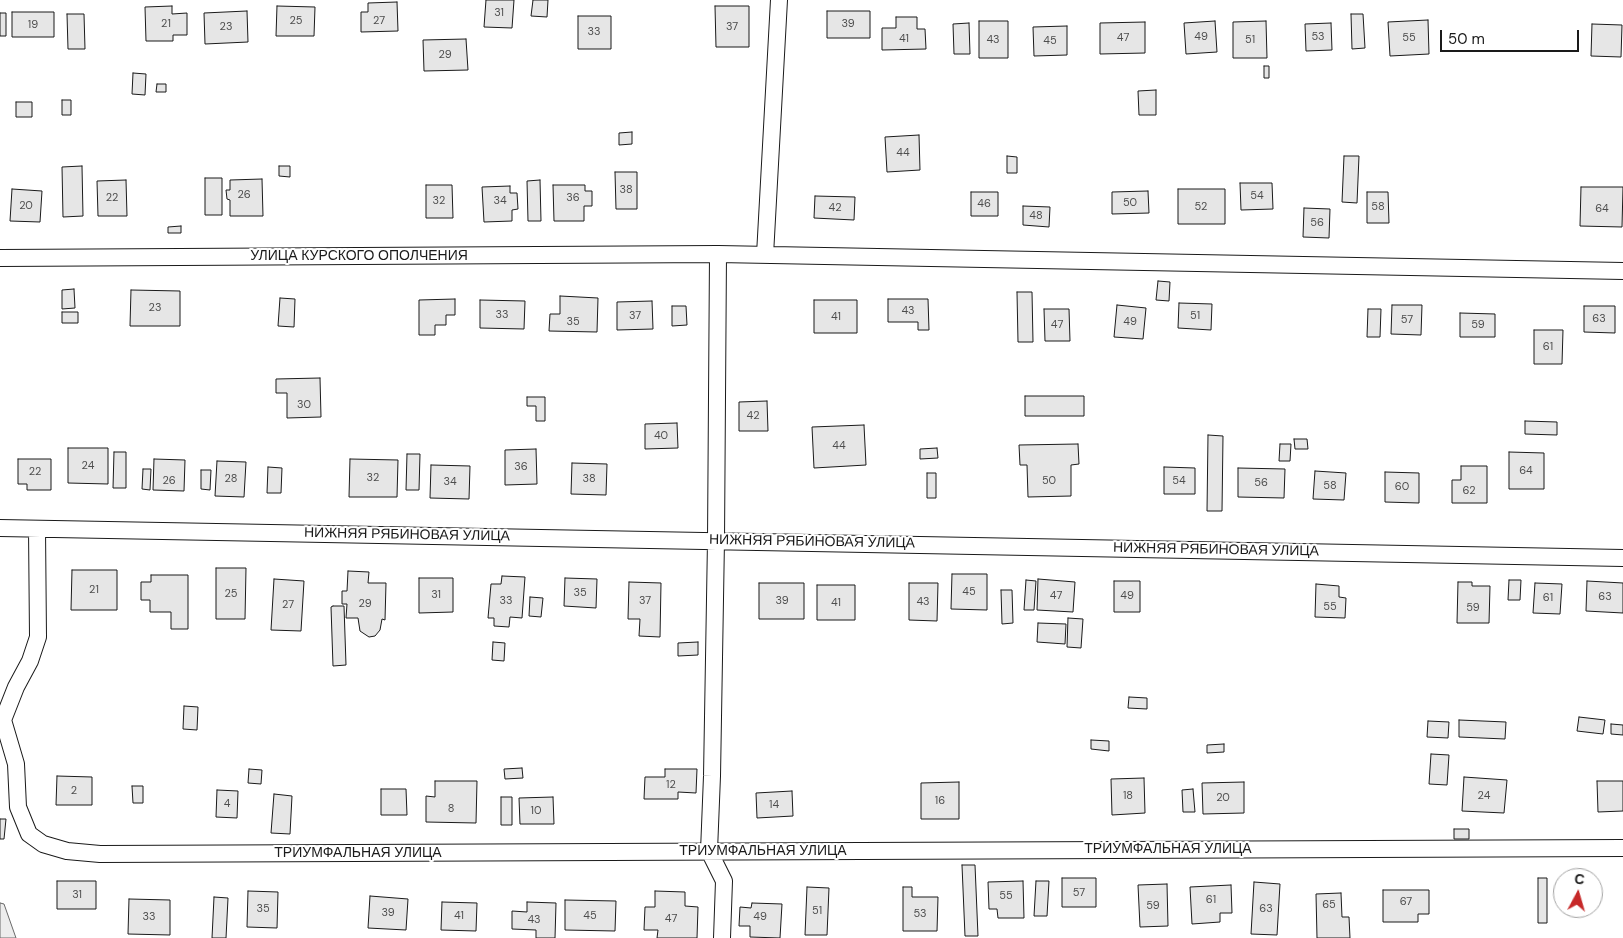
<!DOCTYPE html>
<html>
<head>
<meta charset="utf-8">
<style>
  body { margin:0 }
  #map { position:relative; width:1623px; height:938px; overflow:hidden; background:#fff; font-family:"DM Sans",sans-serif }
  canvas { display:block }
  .north { position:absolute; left:1553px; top:868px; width:50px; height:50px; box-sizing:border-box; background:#fff; border:1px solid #a3a3a3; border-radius:50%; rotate:6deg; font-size:14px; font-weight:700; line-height:20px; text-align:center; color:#1a1a1a }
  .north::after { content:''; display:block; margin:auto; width:18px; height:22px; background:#c62828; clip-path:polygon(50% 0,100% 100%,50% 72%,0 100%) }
  .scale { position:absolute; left:1440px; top:30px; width:139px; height:22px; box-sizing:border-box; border:2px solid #1a1a1a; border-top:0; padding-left:6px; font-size:15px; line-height:18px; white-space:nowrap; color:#1a1a1a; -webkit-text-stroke:4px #fff; paint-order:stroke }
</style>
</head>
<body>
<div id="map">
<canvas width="1623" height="938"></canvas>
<div class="north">С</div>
<div class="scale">50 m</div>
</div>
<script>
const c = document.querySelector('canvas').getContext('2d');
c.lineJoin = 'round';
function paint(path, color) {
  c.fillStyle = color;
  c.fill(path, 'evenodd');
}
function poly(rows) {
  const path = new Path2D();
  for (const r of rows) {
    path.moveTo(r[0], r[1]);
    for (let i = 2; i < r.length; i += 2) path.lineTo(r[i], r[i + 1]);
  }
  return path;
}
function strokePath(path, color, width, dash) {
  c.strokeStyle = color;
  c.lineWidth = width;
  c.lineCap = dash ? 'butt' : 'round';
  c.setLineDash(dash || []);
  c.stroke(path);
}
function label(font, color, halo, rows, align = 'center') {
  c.font = font + ' "DM Sans",sans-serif';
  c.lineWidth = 4;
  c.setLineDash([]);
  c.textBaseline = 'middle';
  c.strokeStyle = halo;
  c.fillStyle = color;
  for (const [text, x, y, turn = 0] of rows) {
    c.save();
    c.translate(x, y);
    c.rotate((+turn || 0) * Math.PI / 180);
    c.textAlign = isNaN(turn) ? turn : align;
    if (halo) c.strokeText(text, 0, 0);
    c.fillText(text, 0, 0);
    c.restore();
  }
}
const built = poly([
  [0,903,4,904,16,938,0,938,0,903]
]);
paint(built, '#ededed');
strokePath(built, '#6a6a6a', 1);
const building = poly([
  [486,0,514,0,512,28,484,27,486,0],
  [533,0,548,0,547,17,531,16,533,0],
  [397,2,398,31,361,32,361,12,368,12,368,3,397,2],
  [172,6,172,14,187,13,187,35,173,35,173,41,146,41,145,7,172,6],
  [277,6,315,7,314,36,276,36,277,6],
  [715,6,749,6,749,47,716,47,715,6],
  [247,11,248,42,205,44,204,13,247,11],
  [827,11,870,11,870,38,827,38,827,11],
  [12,12,54,12,54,37,12,37,12,12],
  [0,13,6,13,6,36,0,36,0,13],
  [67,14,84,14,85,49,68,49,67,14],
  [1351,14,1363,14,1365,48,1352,49,1351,14],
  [578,16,611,16,611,49,578,49,578,16],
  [896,17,917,17,917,29,925,29,926,49,882,50,882,28,896,28,896,17],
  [1428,20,1429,54,1390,56,1388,22,1428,20],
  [979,21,1008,21,1008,58,979,58,979,21],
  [1215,21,1217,52,1186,54,1184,23,1215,21],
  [1266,21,1267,58,1233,58,1233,22,1266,21],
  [1145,22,1145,53,1100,54,1100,23,1145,22],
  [969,23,970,54,954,54,953,24,969,23],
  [1331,23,1332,50,1306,51,1305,24,1331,23],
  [1592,24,1622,25,1621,57,1591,56,1592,24],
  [1067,26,1067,55,1034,56,1033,27,1067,26],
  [466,39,468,70,424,71,423,40,466,39],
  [1264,66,1269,66,1269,78,1264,78,1264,66],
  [133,73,146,74,145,95,132,94,133,73],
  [157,84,166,84,166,92,156,92,157,84],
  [1156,90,1156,115,1139,115,1138,91,1156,90],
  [62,100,71,100,71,115,62,115,62,100],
  [16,102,32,102,32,117,16,117,16,102],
  [632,132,632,144,619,145,619,133,632,132],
  [919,135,920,170,887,172,885,137,919,135],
  [1007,156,1017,157,1017,173,1007,173,1007,156],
  [1344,156,1359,156,1357,203,1342,202,1344,156],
  [82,166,83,216,63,217,62,167,82,166],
  [279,166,290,166,290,177,279,176,279,166],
  [615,172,637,172,637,209,616,209,615,172],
  [205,178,222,178,222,215,205,215,205,178],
  [262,179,263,216,230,216,230,200,227,199,226,190,230,190,230,180,262,179],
  [126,180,127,216,98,216,97,181,126,180],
  [540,180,541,221,528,221,527,181,540,180],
  [1240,183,1272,183,1273,209,1241,210,1240,183],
  [426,185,452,185,453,218,426,218,426,185],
  [553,185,585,185,585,191,592,191,592,206,584,206,584,221,554,221,553,185],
  [510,186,510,193,517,193,518,209,512,210,512,221,484,222,482,187,510,186],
  [1581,187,1623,187,1622,227,1580,226,1581,187],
  [12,189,42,191,40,222,10,221,12,189],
  [1178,189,1225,189,1225,224,1178,224,1178,189],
  [1148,191,1149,213,1112,214,1112,192,1148,191],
  [971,192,998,192,998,216,971,216,971,192],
  [1367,192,1388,192,1389,223,1367,223,1367,192],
  [815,196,855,197,854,220,814,218,815,196],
  [1023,206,1050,207,1049,227,1023,225,1023,206],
  [1304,208,1330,209,1329,238,1303,237,1304,208],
  [181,226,181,233,168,233,168,227,181,226],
  [1158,281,1170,282,1169,301,1156,300,1158,281],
  [74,289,75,308,62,309,62,290,74,289],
  [131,290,180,291,180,326,130,326,131,290],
  [1017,292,1032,292,1033,342,1018,342,1017,292],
  [560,296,598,298,597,332,549,331,550,314,560,314,560,296],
  [280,298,295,299,294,327,278,326,280,298],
  [455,299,455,315,446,315,446,325,435,325,435,335,419,335,419,300,455,299],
  [888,299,928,299,929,330,918,330,918,322,888,322,888,299],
  [480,300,525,301,524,329,480,328,480,300],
  [814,300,857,300,857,333,814,333,814,300],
  [652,301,653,329,617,330,617,302,652,301],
  [1179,303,1212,304,1211,330,1178,328,1179,303],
  [1117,305,1146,308,1143,339,1114,337,1117,305],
  [1392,305,1422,305,1421,335,1391,334,1392,305],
  [672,306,686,306,687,325,672,326,672,306],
  [1584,306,1615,306,1615,333,1584,332,1584,306],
  [1044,309,1069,309,1070,341,1045,341,1044,309],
  [1368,309,1381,309,1380,337,1367,337,1368,309],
  [62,312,78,312,78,323,62,323,62,312],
  [1460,313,1495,314,1495,337,1460,337,1460,313],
  [1534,330,1563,330,1562,364,1534,364,1534,330],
  [320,378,321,417,287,418,287,393,276,393,276,379,320,378],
  [1025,396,1084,396,1084,416,1025,416,1025,396],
  [527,397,545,397,545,421,536,421,536,406,527,406,527,397],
  [767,401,768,431,739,431,739,402,767,401],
  [1525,421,1557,422,1557,435,1525,434,1525,421],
  [677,423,678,448,645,449,645,424,677,423],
  [864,425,866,465,814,468,812,427,864,425],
  [1208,435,1223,436,1222,511,1207,511,1208,435],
  [1294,439,1307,439,1308,449,1295,449,1294,439],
  [1078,444,1079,464,1071,465,1071,496,1028,497,1027,465,1020,465,1019,445,1078,444],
  [1280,444,1291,444,1290,461,1279,461,1280,444],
  [68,448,108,448,108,484,68,483,68,448],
  [937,448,938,458,920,459,920,449,937,448],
  [536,449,537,484,505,485,505,450,536,449],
  [114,452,126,452,126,488,113,488,114,452],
  [1509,452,1544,453,1544,489,1509,489,1509,452],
  [407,454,420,454,419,490,406,490,407,454],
  [18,459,51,459,51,490,27,490,27,484,18,484,18,459],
  [154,459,185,460,184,491,153,490,154,459],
  [350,459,398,460,397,497,349,497,350,459],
  [217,461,246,462,244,497,215,496,217,461],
  [572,463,607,464,606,495,571,494,572,463],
  [431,465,470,466,469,499,430,498,431,465],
  [1461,466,1487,466,1487,503,1452,503,1452,480,1461,480,1461,466],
  [268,467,282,468,281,493,267,493,268,467],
  [1164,467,1195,468,1195,494,1164,494,1164,467],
  [1238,468,1285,469,1284,498,1238,497,1238,468],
  [143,469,151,469,150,490,142,489,143,469],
  [201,470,211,470,210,490,201,489,201,470],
  [1315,471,1346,473,1344,500,1313,499,1315,471],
  [1385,472,1419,473,1419,503,1385,502,1385,472],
  [927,473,936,473,936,498,927,498,927,473],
  [216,568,246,568,245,619,216,619,216,568],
  [72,570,117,570,117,610,71,610,72,570],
  [348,571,369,572,368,583,386,583,385,620,382,619,380,630,375,636,369,637,360,631,358,618,346,618,347,604,342,604,342,591,347,591,348,571],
  [952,574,987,574,987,610,951,609,952,574],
  [151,575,188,575,188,629,171,629,171,612,150,612,150,600,141,600,141,582,151,582,151,575],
  [502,576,525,577,522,618,510,617,509,627,494,626,494,618,488,618,491,584,501,584,502,576],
  [419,578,453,578,453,612,419,613,419,578],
  [565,578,597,579,596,608,564,606,565,578],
  [274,579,304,581,301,631,271,630,274,579],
  [1038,579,1075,582,1073,612,1037,610,1038,579],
  [1026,580,1036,581,1034,610,1024,610,1026,580],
  [1509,580,1521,580,1520,600,1508,600,1509,580],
  [1114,581,1140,581,1140,612,1114,612,1114,581],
  [1587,581,1623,583,1623,613,1586,611,1587,581],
  [629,582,661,583,660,637,639,636,640,619,628,619,629,582],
  [1458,582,1472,582,1472,586,1490,586,1489,623,1457,623,1458,582],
  [759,583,804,583,804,619,759,619,759,583],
  [909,583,938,583,937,621,909,620,909,583],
  [1535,583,1562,584,1560,614,1533,613,1535,583],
  [1316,584,1339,586,1339,597,1346,598,1345,618,1315,617,1316,584],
  [817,585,855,585,855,620,817,620,817,585],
  [1001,590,1012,590,1013,623,1002,624,1001,590],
  [530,597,543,598,541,617,529,616,530,597],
  [333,606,344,606,346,665,333,666,331,607,333,606],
  [1068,618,1083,619,1081,648,1067,647,1068,618],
  [1038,623,1066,624,1065,644,1037,642,1038,623],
  [493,642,505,643,504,661,492,660,493,642],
  [698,642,698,655,678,656,678,643,698,642],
  [1129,697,1147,698,1147,709,1128,708,1129,697],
  [184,706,198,707,197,730,183,729,184,706],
  [1579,717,1605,720,1603,734,1577,731,1579,717],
  [1459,720,1506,722,1505,739,1459,737,1459,720],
  [1428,721,1449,722,1448,738,1427,737,1428,721],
  [1611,724,1623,725,1623,735,1611,734,1611,724],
  [1091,740,1109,741,1109,751,1091,749,1091,740],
  [1224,744,1224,752,1207,753,1207,745,1224,744],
  [1431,754,1449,755,1447,785,1429,784,1431,754],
  [522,768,523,778,505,779,504,769,522,768],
  [249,769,262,770,261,784,248,783,249,769],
  [665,769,697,769,696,793,678,792,678,799,644,799,645,777,665,777,665,769],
  [57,776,92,777,92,805,56,805,57,776],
  [1464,777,1507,780,1504,813,1462,811,1464,777],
  [1144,778,1145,813,1112,815,1111,779,1144,778],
  [435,781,477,781,476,823,426,822,426,796,435,797,435,781],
  [1597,781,1623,781,1623,811,1598,812,1597,781],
  [959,782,959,819,921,819,921,783,959,782],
  [1244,782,1244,813,1203,814,1202,783,1244,782],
  [132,786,143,786,143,803,133,803,132,786],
  [381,789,406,789,407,815,381,815,381,789],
  [1193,789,1195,812,1183,812,1182,790,1193,789],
  [217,790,238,791,237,818,216,817,217,790],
  [792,791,793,816,757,818,756,793,792,791],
  [274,794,292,796,290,834,271,833,274,794],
  [501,797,512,797,512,825,501,825,501,797],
  [553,797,554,824,520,824,519,798,553,797],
  [0,819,6,819,4,839,0,839,0,819],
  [1454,829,1469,829,1469,839,1454,839,1454,829],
  [962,865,975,865,978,936,965,936,962,865],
  [1062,878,1096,878,1096,907,1062,907,1062,878],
  [1538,878,1547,878,1547,923,1538,923,1538,878],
  [57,881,96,881,96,909,57,909,57,881],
  [1023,881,1024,918,998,918,997,909,989,909,988,882,1023,881],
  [1036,881,1049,881,1047,916,1034,916,1036,881],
  [1254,882,1280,884,1277,935,1251,934,1254,882],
  [1167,884,1168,926,1140,927,1138,885,1167,884],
  [1231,885,1232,913,1220,913,1220,922,1192,924,1190,887,1231,885],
  [807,887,829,888,827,935,805,935,807,887],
  [903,887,912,887,912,897,938,897,937,931,903,931,903,887],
  [1383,890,1429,890,1429,914,1418,914,1418,922,1383,922,1383,890],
  [248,891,278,892,277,928,247,927,248,891],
  [655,891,685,892,685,906,698,907,697,938,657,938,658,930,644,930,645,907,655,907,655,891],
  [1341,893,1342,917,1349,917,1350,938,1317,938,1316,894,1341,893],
  [370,896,408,899,406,930,368,928,370,896],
  [214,897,228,898,226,938,212,938,214,897],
  [129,899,170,900,170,935,128,934,129,899],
  [565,900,616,901,615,931,565,930,565,900],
  [442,902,477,903,476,931,441,930,442,902],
  [527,902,556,903,555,938,536,938,536,930,512,929,512,911,527,912,527,902],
  [752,903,782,904,780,938,750,937,750,926,739,926,740,907,751,908,752,903]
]);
paint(building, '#e6e6e6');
strokePath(building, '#1a1a1a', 1);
const street = poly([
  [718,254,716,540,712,776,709,851,724,881,722,938],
  [765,255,779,0],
  [0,258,718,254,1623,271],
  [0,528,1623,558],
  [0,720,3,720,16,764,18,807,29,834,43,844,67,851,100,854,1623,848],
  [3,720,16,687,30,661,38,637,37,529]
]);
strokePath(street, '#1a1a1a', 18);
strokePath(street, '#fff', 16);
label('11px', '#4d4d4d', null, [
  ["31",499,13],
  ["25",296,21],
  ["27",379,21],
  ["21",166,24],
  ["39",848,24],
  ["19",33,25],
  ["23",226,27],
  ["37",732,27],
  ["33",594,32],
  ["49",1201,37],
  ["53",1318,37],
  ["47",1123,38],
  ["55",1409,38],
  ["41",904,39],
  ["43",993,40],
  ["51",1250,40],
  ["45",1050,41],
  ["29",445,55],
  ["44",903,153],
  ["38",626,190],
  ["26",244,195],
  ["54",1257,196],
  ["22",112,198],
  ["36",573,198],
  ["32",439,201],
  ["34",500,201],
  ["50",1130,203],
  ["46",984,204],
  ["20",26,206],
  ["52",1201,207],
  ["58",1378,207],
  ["42",835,208],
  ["64",1602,209],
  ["48",1036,216],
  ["56",1317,223],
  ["23",155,308],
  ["43",908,311],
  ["33",502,315],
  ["37",635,316],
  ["51",1195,316],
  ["41",836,317],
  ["63",1599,319],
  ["57",1407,320],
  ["35",573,322],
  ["49",1130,322],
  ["47",1057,325],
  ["59",1478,325],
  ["61",1548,347],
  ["30",304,405],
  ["42",753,416],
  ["40",661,436],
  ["44",839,446],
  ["24",88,466],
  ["36",521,467],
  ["64",1526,471],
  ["22",35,472],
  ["32",373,478],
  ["28",231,479],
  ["38",589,479],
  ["26",169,481],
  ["50",1049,481],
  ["54",1179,481],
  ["34",450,482],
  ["56",1261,483],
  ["58",1330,486],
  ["60",1402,487],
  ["62",1469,491],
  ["21",94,590],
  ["45",969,592],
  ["35",580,593],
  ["25",231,594],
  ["31",436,595],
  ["47",1056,596],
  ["49",1127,596],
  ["63",1605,597],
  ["61",1548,598],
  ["33",506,601],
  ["37",645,601],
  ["39",782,601],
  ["43",923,602],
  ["41",836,603],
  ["29",365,604],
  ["27",288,605],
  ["55",1330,607],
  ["59",1473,608],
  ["12",671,785],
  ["2",74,791],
  ["18",1128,796],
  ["24",1484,796],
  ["20",1223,798],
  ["16",940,801],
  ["4",227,804],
  ["14",774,805],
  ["8",451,809],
  ["10",536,811],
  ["57",1079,893],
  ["31",77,895],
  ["55",1006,896],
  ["61",1211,900],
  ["67",1406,902],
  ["65",1329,905],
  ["59",1153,906],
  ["35",263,909],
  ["63",1266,909],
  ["51",817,911],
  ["39",388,913],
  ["53",920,914],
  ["41",459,916],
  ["45",590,916],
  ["33",149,917],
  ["49",760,917],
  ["47",671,919],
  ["43",534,920]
]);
label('14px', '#1a1a1a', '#fff', [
  ["УЛИЦА КУРСКОГО ОПОЛЧЕНИЯ",359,256],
  ["НИЖНЯЯ РЯБИНОВАЯ УЛИЦА",407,535,1],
  ["НИЖНЯЯ РЯБИНОВАЯ УЛИЦА",812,542,1],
  ["НИЖНЯЯ РЯБИНОВАЯ УЛИЦА",1216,550,1],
  ["ТРИУМФАЛЬНАЯ УЛИЦА",1168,849],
  ["ТРИУМФАЛЬНАЯ УЛИЦА",763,851],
  ["ТРИУМФАЛЬНАЯ УЛИЦА",358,853]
]);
</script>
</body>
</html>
